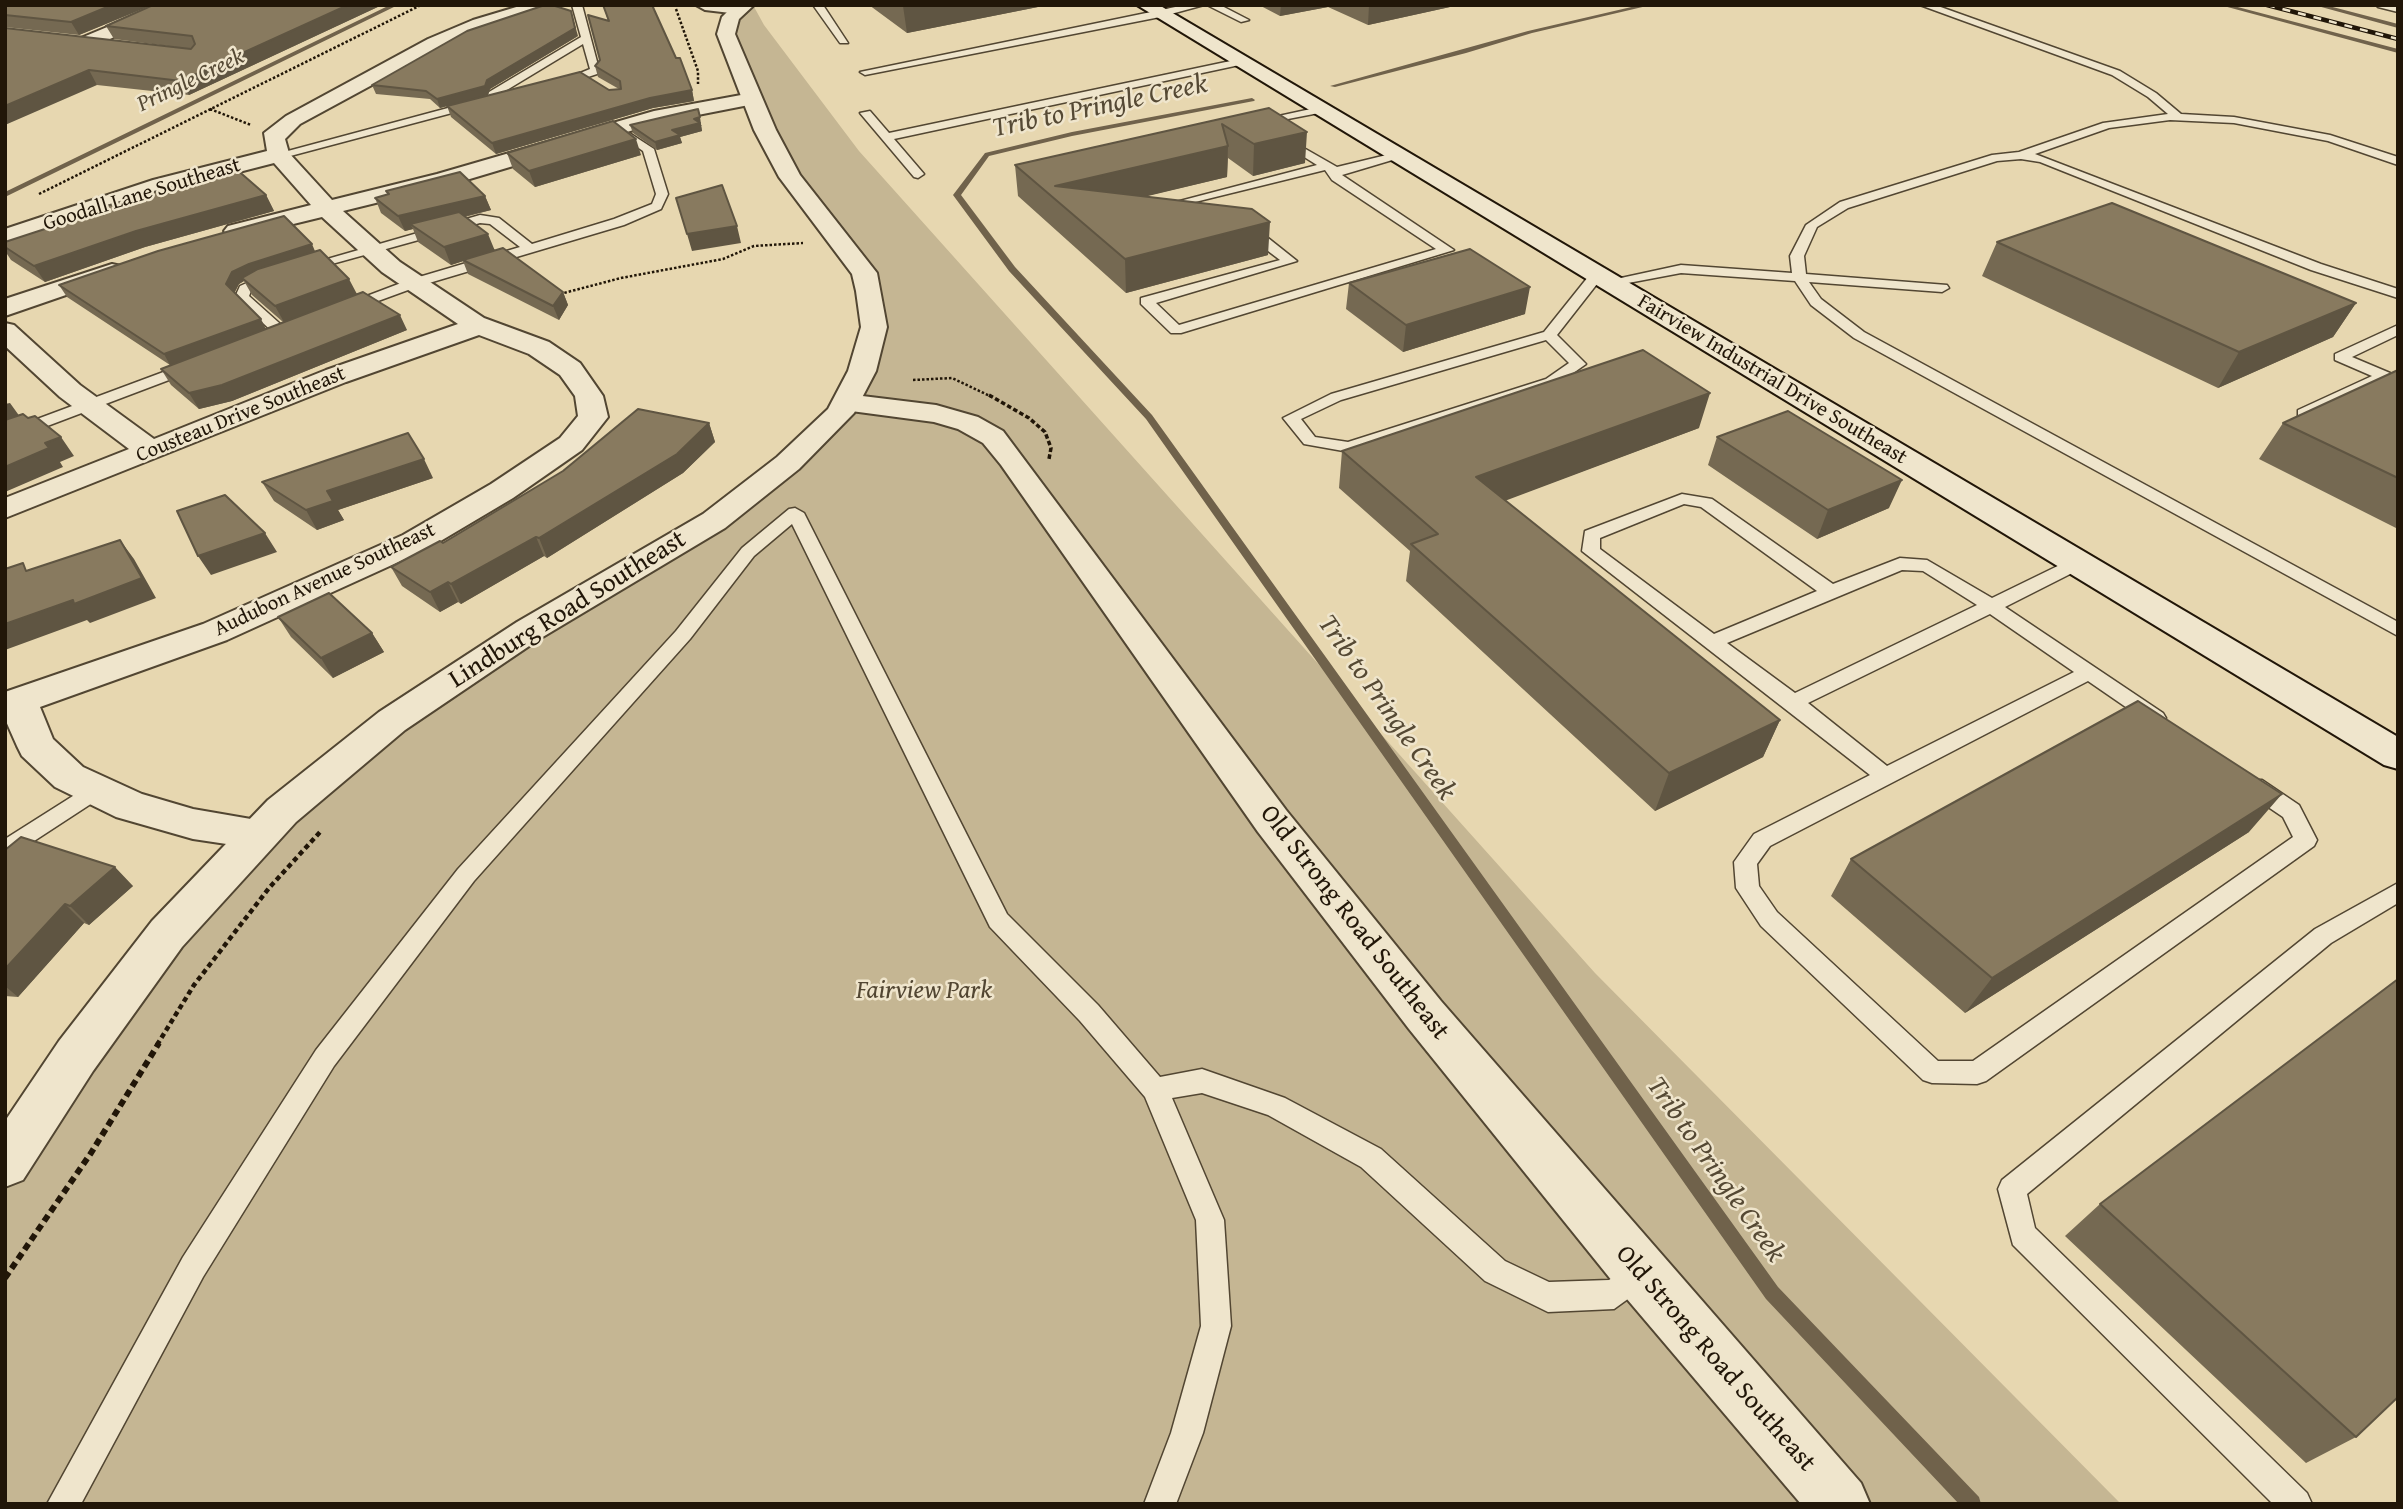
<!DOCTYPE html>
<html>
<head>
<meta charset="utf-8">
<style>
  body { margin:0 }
  #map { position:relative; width:2403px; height:1509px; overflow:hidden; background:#e7d7b0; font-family:"Gentium Book Plus",serif }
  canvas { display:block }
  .frame { position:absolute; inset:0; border:7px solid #211608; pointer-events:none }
</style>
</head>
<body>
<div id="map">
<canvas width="2403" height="1509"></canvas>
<div class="frame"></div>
</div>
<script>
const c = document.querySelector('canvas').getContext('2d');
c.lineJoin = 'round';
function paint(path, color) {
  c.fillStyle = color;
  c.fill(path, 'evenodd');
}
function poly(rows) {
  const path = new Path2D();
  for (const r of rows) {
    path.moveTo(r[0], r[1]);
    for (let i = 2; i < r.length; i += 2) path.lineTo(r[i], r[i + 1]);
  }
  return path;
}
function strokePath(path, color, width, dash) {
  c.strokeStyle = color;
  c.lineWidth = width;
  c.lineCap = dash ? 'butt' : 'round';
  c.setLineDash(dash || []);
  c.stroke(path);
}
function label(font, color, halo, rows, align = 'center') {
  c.font = font + ' "Gentium Book Plus",serif';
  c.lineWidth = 5;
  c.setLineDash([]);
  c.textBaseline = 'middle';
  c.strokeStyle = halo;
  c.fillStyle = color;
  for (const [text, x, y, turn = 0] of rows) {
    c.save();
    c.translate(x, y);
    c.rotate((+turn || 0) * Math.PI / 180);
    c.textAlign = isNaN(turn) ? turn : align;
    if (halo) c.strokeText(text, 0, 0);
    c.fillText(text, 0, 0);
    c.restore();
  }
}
paint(poly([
  [753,5,764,25,859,151,1595,973,2121,1504,5,1504,5,1164,282,811,788,463,862,371,869,291,790,177,726,29]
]), '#c5b693');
paint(poly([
  [390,5,398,5,5,197,5,192,390,5],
  [1640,5,1651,5,1532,33,1466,53,1335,87,1330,86,1528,31,1640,5],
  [2220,5,2230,5,2398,49,2398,53,2220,5],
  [2314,5,2325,5,2398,24,2398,28,2314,5],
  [1252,98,1255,100,1254,101,1072,136,989,156,961,195,1015,267,1152,415,1778,1287,1979,1497,1981,1504,1959,1504,1766,1299,1146,419,1009,271,953,195,985,153,1072,132,1252,98]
]), '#70624b');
const service = poly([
  [572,5,582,5,600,73,561,86,556,83,590,69,583,44,482,105,279,159,273,155,474,101,581,37,572,5],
  [813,5,823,5,848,43,840,43,813,5],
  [1185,5,1204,5,1160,17,865,75,860,72,1185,5],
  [1207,5,1220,5,1249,20,1241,22,1207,5],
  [1920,5,1935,5,2120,71,2156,93,2181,114,2234,117,2330,135,2398,157,2398,165,2328,141,2234,123,2170,120,2109,128,2035,154,2321,264,2398,289,2398,298,2311,270,2040,162,2021,159,1997,161,1848,208,1817,227,1804,256,1806,274,1947,285,1949,288,1942,292,1809,282,1821,299,1864,332,2398,622,2398,636,1854,338,1811,305,1795,281,1681,273,1607,287,1607,281,1681,265,1792,273,1790,256,1806,225,1840,202,1992,155,2019,152,2103,123,2168,114,2148,97,2112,75,1920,5],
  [2376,5,2398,6,2398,12,2378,7,2376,5],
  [1240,59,1244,60,1244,64,894,139,924,174,918,178,914,177,860,113,870,111,889,133,1240,59],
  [1320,107,1326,110,1324,112,1257,125,1251,122,1320,107],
  [617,125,654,149,668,194,661,209,624,225,419,286,348,312,341,308,343,305,409,280,520,247,490,224,480,223,303,272,296,268,480,215,499,218,532,244,614,219,652,204,656,194,643,151,613,130,613,126,617,125],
  [1281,135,1337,167,1399,152,1399,158,1342,175,1454,250,1181,333,1171,333,1141,304,1141,298,1280,260,1243,232,1243,226,1253,226,1297,261,1156,303,1179,325,1436,249,1332,180,1325,170,1191,203,1206,217,1200,221,1176,202,1317,165,1277,140,1277,136,1281,135],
  [1592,272,1604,275,1557,335,1586,364,1556,385,1349,452,1304,444,1283,418,1331,394,1544,332,1592,272],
  [1546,340,1569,363,1546,379,1348,442,1315,437,1301,419,1341,400,1546,340],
  [267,274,279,277,251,291,249,296,287,330,287,336,277,336,235,297,240,286,267,274],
  [2398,325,2398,335,2352,357,2390,373,2390,379,2310,416,2298,416,2298,410,2372,376,2335,360,2335,354,2398,325],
  [193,361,198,363,198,369,5,442,5,431,193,361],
  [1682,494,1712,499,1833,584,1900,558,1927,560,1992,598,2072,559,2084,559,2087,563,2084,567,2005,607,2163,713,2166,718,2163,723,2149,723,2088,681,1770,846,1757,864,1759,886,1777,912,1938,1061,1973,1061,2293,837,2283,817,2246,792,2243,786,2246,780,2262,780,2299,805,2317,840,2314,846,1986,1081,1977,1084,1932,1083,1923,1080,1761,926,1736,888,1734,862,1754,834,1870,775,1582,551,1585,531,1682,494],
  [1684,504,1701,507,1817,591,1714,634,1600,549,1600,538,1684,504],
  [1902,570,1923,571,1977,605,1795,693,1727,643,1902,570],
  [1990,614,2074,672,1887,766,1808,703,1990,614],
  [795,508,804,513,1007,914,1098,1005,1160,1077,1202,1069,1285,1098,1381,1149,1505,1261,1549,1282,1609,1280,1640,1259,1650,1263,1654,1273,1650,1283,1614,1309,1548,1312,1485,1281,1361,1167,1268,1115,1202,1093,1172,1098,1224,1220,1231,1326,1203,1433,1176,1504,1144,1504,1171,1433,1201,1326,1196,1220,1145,1097,1080,1021,990,927,792,524,754,556,690,639,474,881,334,1066,203,1277,81,1504,47,1504,183,1257,316,1050,458,869,676,631,742,548,789,509,795,508],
  [95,782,103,784,106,790,103,796,5,860,5,839,95,782],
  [2398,883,2398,903,2331,943,2027,1194,2035,1228,2307,1493,2312,1504,2273,1504,2013,1245,1998,1189,2002,1180,2315,929,2398,883]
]);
const minor = poly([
  [160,5,185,5,90,48,76,48,74,44,76,40,160,5],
  [523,5,552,5,442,47,300,124,285,139,289,153,332,200,437,174,654,111,752,93,759,95,762,99,759,103,657,123,453,184,343,211,400,262,484,318,549,342,580,363,603,396,608,417,582,450,513,498,427,549,227,640,40,707,53,739,83,767,142,794,193,809,274,823,280,834,274,845,260,849,193,839,116,817,55,787,22,756,17,746,5,719,5,692,203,624,403,535,491,484,560,438,578,416,575,396,560,375,529,354,479,335,346,382,5,518,5,498,129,449,60,397,5,346,5,323,14,325,80,385,154,439,326,370,458,324,382,272,322,217,236,238,228,236,224,231,228,226,311,205,274,163,169,190,5,244,5,229,153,180,267,151,264,133,286,116,428,39,473,20,523,5],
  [696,5,745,5,748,9,739,14,705,10,696,5],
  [112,264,121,266,124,271,121,276,5,316,5,299,112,264],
  [846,394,936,405,978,417,1003,431,1286,810,1441,1001,1861,1483,1870,1504,1801,1504,1621,1292,1409,1029,1258,832,1001,465,983,443,958,429,934,422,836,409,832,403,836,397,846,394]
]);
const tertiary = poly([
  [734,5,754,5,739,19,735,34,776,130,800,175,877,273,887,327,876,371,854,413,799,469,725,528,541,638,405,730,296,822,182,947,93,1071,23,1180,5,1187,5,1121,59,1041,152,921,268,800,379,712,517,622,703,514,777,457,828,409,848,371,861,327,856,291,852,274,779,177,754,130,717,34,722,17,734,5]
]);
const secondary = poly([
  [1137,5,1159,5,2398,737,2398,769,2384,765,1137,5]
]);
strokePath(service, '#524632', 3);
strokePath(minor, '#524632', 4);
strokePath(tertiary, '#524632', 4);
strokePath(secondary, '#211608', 4);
strokePath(poly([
  [676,9,698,71,698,84],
  [210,109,251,125],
  [39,194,421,5],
  [560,294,621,278,723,259,754,246,803,243],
  [913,380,952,378,992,397]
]), '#211608', 2.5, [2.5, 2]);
strokePath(poly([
  [989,395,1029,418,1045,432,1051,448,1049,459]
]), '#211608', 3.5, [4.5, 2.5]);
strokePath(poly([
  [157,1045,194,985,269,888,321,831]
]), '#211608', 4.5, [5, 3.5]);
strokePath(poly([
  [5,1278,91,1153,159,1043]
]), '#211608', 6, [7, 4.5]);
paint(service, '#efe5cc');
paint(minor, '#efe5cc');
paint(tertiary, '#efe5cc');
paint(secondary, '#efe5cc');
const rail = poly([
  [2267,5,2398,39]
]);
strokePath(rail, '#211608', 4.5);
strokePath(rail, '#efe5cc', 2.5, [8]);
paint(poly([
  [5,5,152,5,79,35,5,27],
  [153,5,382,5,189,95,97,85,5,28,191,49,114,39,106,26],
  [603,5,676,58,692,90,694,101,653,108,496,154,451,117,447,106,619,89,598,77,595,66,600,60,608,21],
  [869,5,1048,5,907,33],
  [1259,5,1459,5,1368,25,1328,7,1280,16],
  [578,36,490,89,488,95,440,108,430,99,376,94,372,85],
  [1269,108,1305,163,1253,176,1228,158,1227,177,1146,196,1268,255,1126,293,1018,196,1015,165],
  [630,125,702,125,701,126,702,131,680,137,682,143,657,150,633,133],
  [507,153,641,155,535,187,513,169],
  [386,191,485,196,491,210,465,217,495,250,563,292,568,305,559,320,468,274,463,261,451,265,418,242,413,229,405,231,381,213,375,198,388,195],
  [266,195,274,211,145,247,45,282,11,260,5,251,5,242,95,213,93,210],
  [1997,242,2356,303,2333,337,2218,388,1982,276],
  [315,251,357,294,407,330,232,401,199,409,171,385,161,369,170,365,67,297,59,285],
  [244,281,252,295,283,322,266,329,234,292,239,284],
  [1349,283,1525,314,1403,352,1346,309],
  [2398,370,2398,529,2259,459,2283,423],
  [709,423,715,442,683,473,547,558,544,556,461,604,458,602,440,612,402,586,391,567],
  [1699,428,1505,500,1780,720,1763,757,1655,811,1406,581,1410,551,1339,488,1342,451],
  [1717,437,1889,508,1817,539,1708,465],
  [433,478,338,510,344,520,317,530,274,501,262,482],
  [278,617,372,633,384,652,333,678,291,637],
  [2249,832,1965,1013,1831,896,1851,859],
  [5,850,133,886,89,925,84,923,18,997,5,996],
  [2100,1204,2356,1437,2306,1463,2065,1236]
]), '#756952');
paint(poly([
  [112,5,152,5,79,35,71,22],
  [348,5,382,5,189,95,181,81],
  [904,5,1048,5,907,33,903,6],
  [1281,5,1328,5,1328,7,1280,16],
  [1369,5,1459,5,1368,25],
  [571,11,578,36,490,89,488,95,440,108,437,99,487,80],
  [89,70,97,85,5,125,5,106],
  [692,90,694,101,653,108,496,154,492,143,650,98],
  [700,117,702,131,680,137,682,143,657,150,655,142,672,130,694,119],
  [1307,132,1305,163,1253,176,1254,144],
  [636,139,641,155,535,187,529,171],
  [1228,146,1227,177,1073,214,1055,186],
  [266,195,274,211,145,247,45,282,34,266,136,231],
  [485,196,491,210,416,228,410,224,413,229,405,231,398,216],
  [1270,222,1268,255,1126,293,1125,259],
  [737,226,741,243,692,251,687,234],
  [488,234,495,251,451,265,444,247],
  [312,244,317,256,242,278,244,281,239,284,233,296,226,284,232,272,249,264],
  [349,279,358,296,285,324,275,306],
  [1530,287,1525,314,1403,352,1406,325],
  [563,292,568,305,559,320,553,306],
  [2356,303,2333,337,2218,388,2239,352],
  [400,315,407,330,232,401,199,409,189,393],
  [261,319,267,331,171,367,164,354],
  [1710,393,1699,428,1470,514,1476,477],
  [10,403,23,421,5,429,5,404],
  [709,423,715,442,683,473,547,558,539,538],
  [61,437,74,456,60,462,63,467,5,492,5,467,45,443],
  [424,459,433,478,338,510,344,520,317,530,306,510,327,491],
  [1902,480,1889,508,1817,539,1828,510],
  [265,533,277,552,211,575,198,556],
  [536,537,544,556,461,604,451,584],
  [120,540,134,559,156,598,90,623,87,620,5,650,5,624],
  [448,582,458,602,440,612,430,592],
  [372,633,384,652,333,678,321,658],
  [1780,720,1763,757,1655,811,1669,773],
  [2282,794,2249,832,1965,1013,1992,978],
  [115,867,133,886,89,925,70,906],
  [65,904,84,923,18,997,5,986,5,969]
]), '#5f5542');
const building = poly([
  [5,5,112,5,71,22,5,15,5,5],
  [153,5,348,5,181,81,89,70,5,106,5,28,191,49,195,44,192,36,106,26,153,5],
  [545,5,552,5,571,11,575,28,487,80,485,86,437,99,426,91,372,85,467,31,545,5],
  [603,5,652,5,676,58,680,58,692,90,650,98,492,143,447,106,580,72,609,90,621,89,620,81,595,66,600,60,588,15,609,21,603,5],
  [1269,108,1307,132,1254,144,1222,124,1228,146,1055,186,1252,209,1270,222,1125,259,1015,165,1269,108],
  [698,109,700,117,694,119,700,123,672,130,680,135,655,142,630,125,698,109],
  [613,121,636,139,529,171,507,153,613,121],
  [235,168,266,195,136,231,34,266,5,247,5,242,97,212,93,210,235,168],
  [460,172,485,196,398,216,375,198,389,194,386,191,460,172],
  [722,185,737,226,687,234,676,198,722,185],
  [2112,203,2356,303,2239,352,1997,242,2112,203],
  [459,212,488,234,444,247,410,224,459,212],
  [284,216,312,244,249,264,232,272,226,284,261,319,164,354,59,285,158,251,284,216],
  [503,248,563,292,553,306,463,260,503,248],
  [1470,249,1530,287,1406,325,1349,283,1470,249],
  [320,250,349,279,275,306,242,278,258,269,320,250],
  [363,292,400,315,222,385,189,393,161,369,363,292],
  [1643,350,1710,393,1476,477,1780,720,1669,773,1411,544,1438,534,1342,451,1643,350],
  [2398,370,2398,478,2283,423,2398,370],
  [638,409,709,423,677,454,539,538,536,537,451,584,448,582,430,592,391,567,440,541,443,543,563,471,638,409],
  [1788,411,1902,480,1828,510,1717,437,1788,411],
  [23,414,28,418,35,416,61,437,45,443,49,448,5,467,5,420,23,414],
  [408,433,424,459,327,491,333,501,306,510,262,482,408,433],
  [225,495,265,533,198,556,177,511,225,495],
  [120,540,142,578,74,604,73,600,5,624,5,569,23,563,26,571,120,540],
  [329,593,372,633,321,658,278,617,329,593],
  [2138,701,2282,794,1992,978,1851,859,2138,701],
  [21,837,115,867,70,906,65,904,5,969,5,850,21,837],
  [2398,979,2398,1397,2356,1437,2100,1204,2398,979]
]);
paint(building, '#887a5f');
strokePath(building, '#5f5542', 2);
label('21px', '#211608', '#efe5cc', [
  ["Goodall Lane Southeast",142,195,-17],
  ["Fairview Industrial Drive Southeast",1772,380,31],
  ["Cousteau Drive Southeast",241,415,-22],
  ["Audubon Avenue Southeast",325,580,-25]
]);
label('italic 23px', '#554934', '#efe5cc', [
  ["Pringle Creek",191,81,-26]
]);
label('26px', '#211608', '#efe5cc', [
  ["Lindburg Road Southeast",568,610,-32],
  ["Old Strong Road Southeast",1354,923,52],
  ["Old Strong Road Southeast",1715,1359,49]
]);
label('italic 26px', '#524632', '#efe5cc', [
  ["Fairview Park",924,991]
]);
label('italic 28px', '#554934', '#efe5cc', [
  ["Trib to Pringle Creek",1100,107,-12],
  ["Trib to Pringle Creek",1386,708,55],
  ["Trib to Pringle Creek",1715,1170,55]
]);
</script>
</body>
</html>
